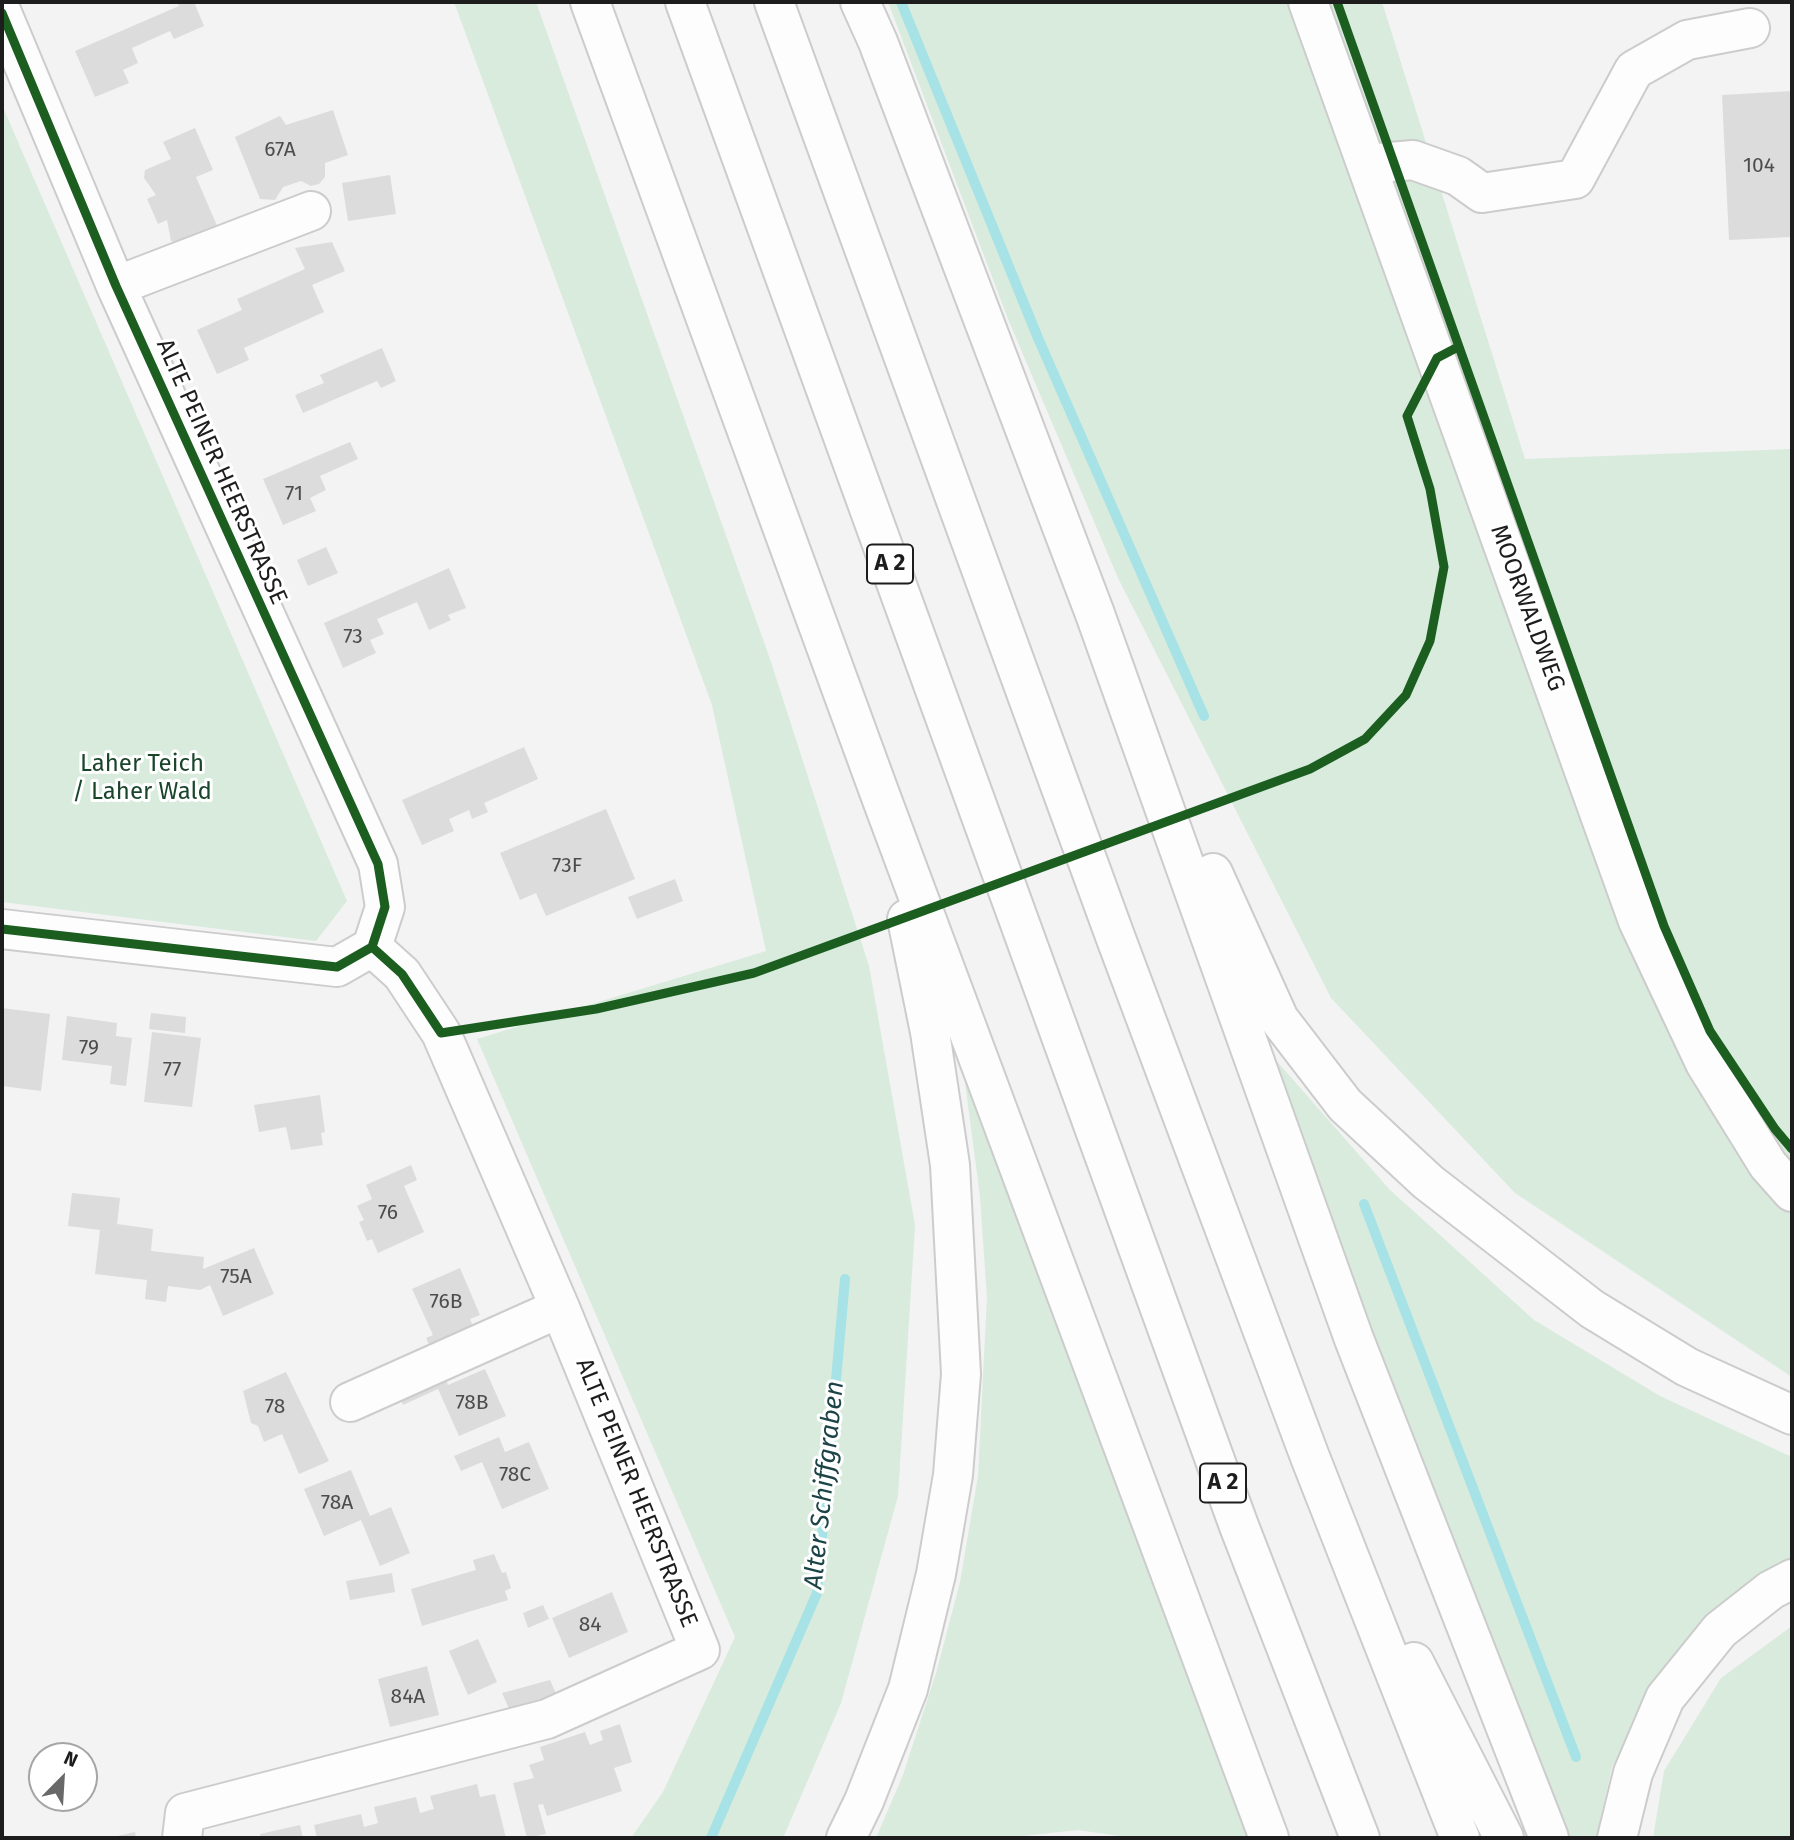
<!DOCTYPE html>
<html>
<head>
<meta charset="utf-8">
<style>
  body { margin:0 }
  #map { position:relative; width:1794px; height:1840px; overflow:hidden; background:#f3f3f3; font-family:"Fira Sans",sans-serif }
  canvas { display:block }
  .frame { position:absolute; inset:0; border:4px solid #1d1d1e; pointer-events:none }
  .north { position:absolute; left:28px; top:1742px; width:70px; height:70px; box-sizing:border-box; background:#fff; border:2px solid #a5a5a5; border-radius:50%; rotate:24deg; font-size:19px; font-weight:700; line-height:28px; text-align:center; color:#1d1d1e }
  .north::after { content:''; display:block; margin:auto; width:24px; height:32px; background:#686869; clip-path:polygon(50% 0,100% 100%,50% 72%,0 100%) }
</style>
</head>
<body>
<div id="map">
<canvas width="1794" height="1840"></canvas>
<div class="frame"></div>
<div class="north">N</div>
</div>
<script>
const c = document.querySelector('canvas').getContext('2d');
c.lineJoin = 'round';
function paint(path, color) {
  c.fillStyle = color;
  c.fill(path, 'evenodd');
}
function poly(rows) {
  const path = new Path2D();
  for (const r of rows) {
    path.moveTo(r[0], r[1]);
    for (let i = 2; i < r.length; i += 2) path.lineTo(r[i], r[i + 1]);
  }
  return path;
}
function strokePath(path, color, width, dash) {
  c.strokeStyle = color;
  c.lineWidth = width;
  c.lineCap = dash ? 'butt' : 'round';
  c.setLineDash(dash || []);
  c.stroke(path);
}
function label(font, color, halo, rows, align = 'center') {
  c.font = font + ' "Fira Sans",sans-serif';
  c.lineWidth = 6;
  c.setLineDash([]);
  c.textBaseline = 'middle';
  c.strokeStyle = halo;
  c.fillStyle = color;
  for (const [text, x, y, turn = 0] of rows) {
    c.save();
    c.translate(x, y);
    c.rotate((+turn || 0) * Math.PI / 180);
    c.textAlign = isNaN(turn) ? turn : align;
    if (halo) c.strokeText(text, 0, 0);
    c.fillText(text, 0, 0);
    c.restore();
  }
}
paint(poly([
  [454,2,536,2,770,659,869,966,915,1225,898,1496,841,1703,783,1838,631,1838,663,1792,735,1637,477,1039,766,951,712,705],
  [888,2,1382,2,1525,459,1792,449,1792,1377,1515,1193,1331,998,1118,578,1008,319],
  [2,105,347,901,316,941,2,902],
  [1267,1050,1389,1189,1534,1320,1660,1396,1792,1457,1792,1564,1653,1691,1612,1767,1596,1838,1565,1838,1465,1600],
  [972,1080,1255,1838,1133,1838,1078,1830,1005,1838,876,1838,903,1775,937,1670,960,1582,978,1476,987,1298,980,1197,965,1082],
  [1792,1626,1792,1838,1653,1838,1664,1771,1721,1678]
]), '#d8ebdd');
strokePath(poly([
  [901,2,1038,338,1204,716],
  [1364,1204,1576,1757],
  [711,1838,817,1593,845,1279]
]), '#a6e2e6', 10);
paint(poly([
  [177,2,194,2,204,26,174,39,170,31,132,48,138,63,123,70,129,83,95,97,75,51,179,6],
  [1792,91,1792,237,1729,240,1722,95],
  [333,110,348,155,325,163,325,177,319,184,311,186,301,181,283,187,275,200,260,199,235,137,280,116,286,125],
  [195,128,213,170,196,177,218,228,177,243,171,241,167,220,158,224,147,199,156,195,144,178,145,170,171,159,163,142],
  [390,175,396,214,348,221,342,183],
  [332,242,345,271,312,285,324,312,244,348,249,360,217,374,197,330,242,310,237,299,305,269,295,248],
  [382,348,396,381,381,388,377,381,303,413,295,395,324,383,320,375],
  [350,442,358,459,320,476,326,490,310,498,316,511,283,525,263,479],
  [326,547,338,573,308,586,297,560],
  [449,568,466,608,448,615,451,620,429,630,417,602,377,619,384,634,370,640,376,653,343,668,324,623],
  [524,747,538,779,484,803,488,812,472,819,469,810,449,819,454,831,422,845,402,800],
  [606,809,635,879,546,916,536,893,520,900,500,853],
  [675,879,683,901,637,919,628,897],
  [2,1008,50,1014,41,1091,2,1086],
  [151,1013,186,1017,185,1033,149,1029],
  [67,1016,117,1023,116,1036,132,1038,126,1086,110,1084,112,1066,62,1060],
  [152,1032,201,1038,192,1107,144,1102],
  [320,1095,325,1132,321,1133,323,1145,291,1150,286,1127,259,1132,254,1105],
  [411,1165,417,1180,404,1186,424,1232,378,1253,372,1239,367,1241,359,1222,364,1220,357,1206,372,1199,366,1185],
  [72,1193,120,1198,117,1224,153,1229,151,1251,204,1257,203,1269,254,1248,274,1294,223,1316,210,1285,200,1290,168,1286,166,1302,145,1299,147,1280,95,1274,100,1230,68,1226],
  [460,1268,480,1315,470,1319,477,1337,434,1356,426,1338,433,1335,412,1289],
  [485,1369,506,1416,459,1436,438,1389,403,1405,397,1390,442,1370,448,1385],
  [286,1372,329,1461,299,1474,282,1434,264,1442,258,1426,251,1423,243,1391],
  [499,1437,505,1452,529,1442,549,1489,502,1509,482,1462,461,1471,454,1456],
  [351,1470,370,1516,391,1507,410,1553,380,1566,361,1520,324,1536,304,1489],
  [494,1554,502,1573,506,1572,511,1588,505,1591,508,1600,422,1626,411,1589,476,1570,473,1560],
  [392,1573,395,1592,350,1600,346,1581],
  [612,1592,628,1632,569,1658,552,1618],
  [543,1605,549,1619,528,1628,523,1613],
  [478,1639,497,1682,468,1695,449,1651],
  [427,1666,439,1715,390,1727,378,1679],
  [550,1680,558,1698,511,1713,502,1693],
  [620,1724,632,1762,614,1768,622,1791,547,1816,543,1804,538,1805,546,1834,527,1838,513,1783,534,1778,529,1765,544,1760,540,1747,585,1732,590,1745,603,1740,600,1731],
  [477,1784,480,1797,495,1794,506,1838,317,1838,314,1825,361,1814,364,1827,378,1823,374,1807,416,1797,420,1813,434,1809,430,1796],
  [300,1825,303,1838,261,1838,260,1834],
  [135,1832,136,1838,113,1838,113,1837]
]), '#dcdcdc');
const minor = poly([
  [1308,2,1638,921,1705,1063,1768,1165,1792,1192],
  [2,13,116,286,378,864,385,907,372,947,337,967,2,929],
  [1367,164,1413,160,1458,176,1482,193,1575,179,1634,70,1687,40,1750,28],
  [116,286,311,211],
  [350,1402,560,1308],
  [182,1838,185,1813,547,1719,700,1650,560,1308,441,1033,402,974,372,947]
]);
const highway = poly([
  [590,2,881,797,1269,1838],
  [685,2,1239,1526,1360,1838],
  [774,2,1115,936,1310,1457,1460,1838],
  [860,2,878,42,1095,614,1354,1339,1549,1838],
  [1213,873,1279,1019,1345,1105,1428,1182,1592,1309,1687,1367,1792,1415],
  [1414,1662,1504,1838],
  [846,1838,864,1801,908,1689,936,1574,953,1475,961,1374,950,1165,930,1032,907,919],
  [1617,1838,1633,1773,1665,1698,1720,1630,1771,1590,1792,1579]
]);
strokePath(minor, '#ccc', 42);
strokePath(highway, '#ccc', 42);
strokePath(minor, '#fdfdfd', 38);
strokePath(highway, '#fdfdfd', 38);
strokePath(poly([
  [1337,2,1664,926,1710,1031,1775,1129,1792,1149],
  [2,13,116,286,378,864,385,907,372,947,337,967,2,929],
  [372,947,402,974,441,1033,596,1009,754,973,1310,769,1365,739,1406,695,1430,641,1444,567,1430,489,1407,416,1437,358,1458,347]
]), '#1b5e20', 9);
label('21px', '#4d4d4e', null, [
  ["67A",280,150],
  ["104",1759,166],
  ["71",294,494],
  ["73",353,637],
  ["73F",567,866],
  ["79",89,1048],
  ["77",172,1070],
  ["76",388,1213],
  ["75A",236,1277],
  ["76B",446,1302],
  ["78B",472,1403],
  ["78",275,1407],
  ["78C",515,1475],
  ["78A",337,1503],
  ["84",590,1625],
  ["84A",408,1697]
]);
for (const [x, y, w] of [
  [890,564,46],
  [1223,1483,46]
]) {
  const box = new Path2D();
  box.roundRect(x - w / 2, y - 19.5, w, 39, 5);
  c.fillStyle = '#fff';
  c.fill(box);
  strokePath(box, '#1d1d1e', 2);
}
label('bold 23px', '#1d1d1e', null, [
  ["A 2",890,564],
  ["A 2",1223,1483]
]);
label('24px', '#1d1d1e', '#fff', [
  ["ALTE PEINER HEERSTRASSE",221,472,66],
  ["MOORWALDWEG",1527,608,70],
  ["ALTE PEINER HEERSTRASSE",636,1493,68]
]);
label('24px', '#19452b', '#fff', [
  ["Laher Teich",142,764],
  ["/ Laher Wald",142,792]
]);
label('italic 26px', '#1c4447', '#fff', [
  ["Alter Schiffgraben",825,1485,-84]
]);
</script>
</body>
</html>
